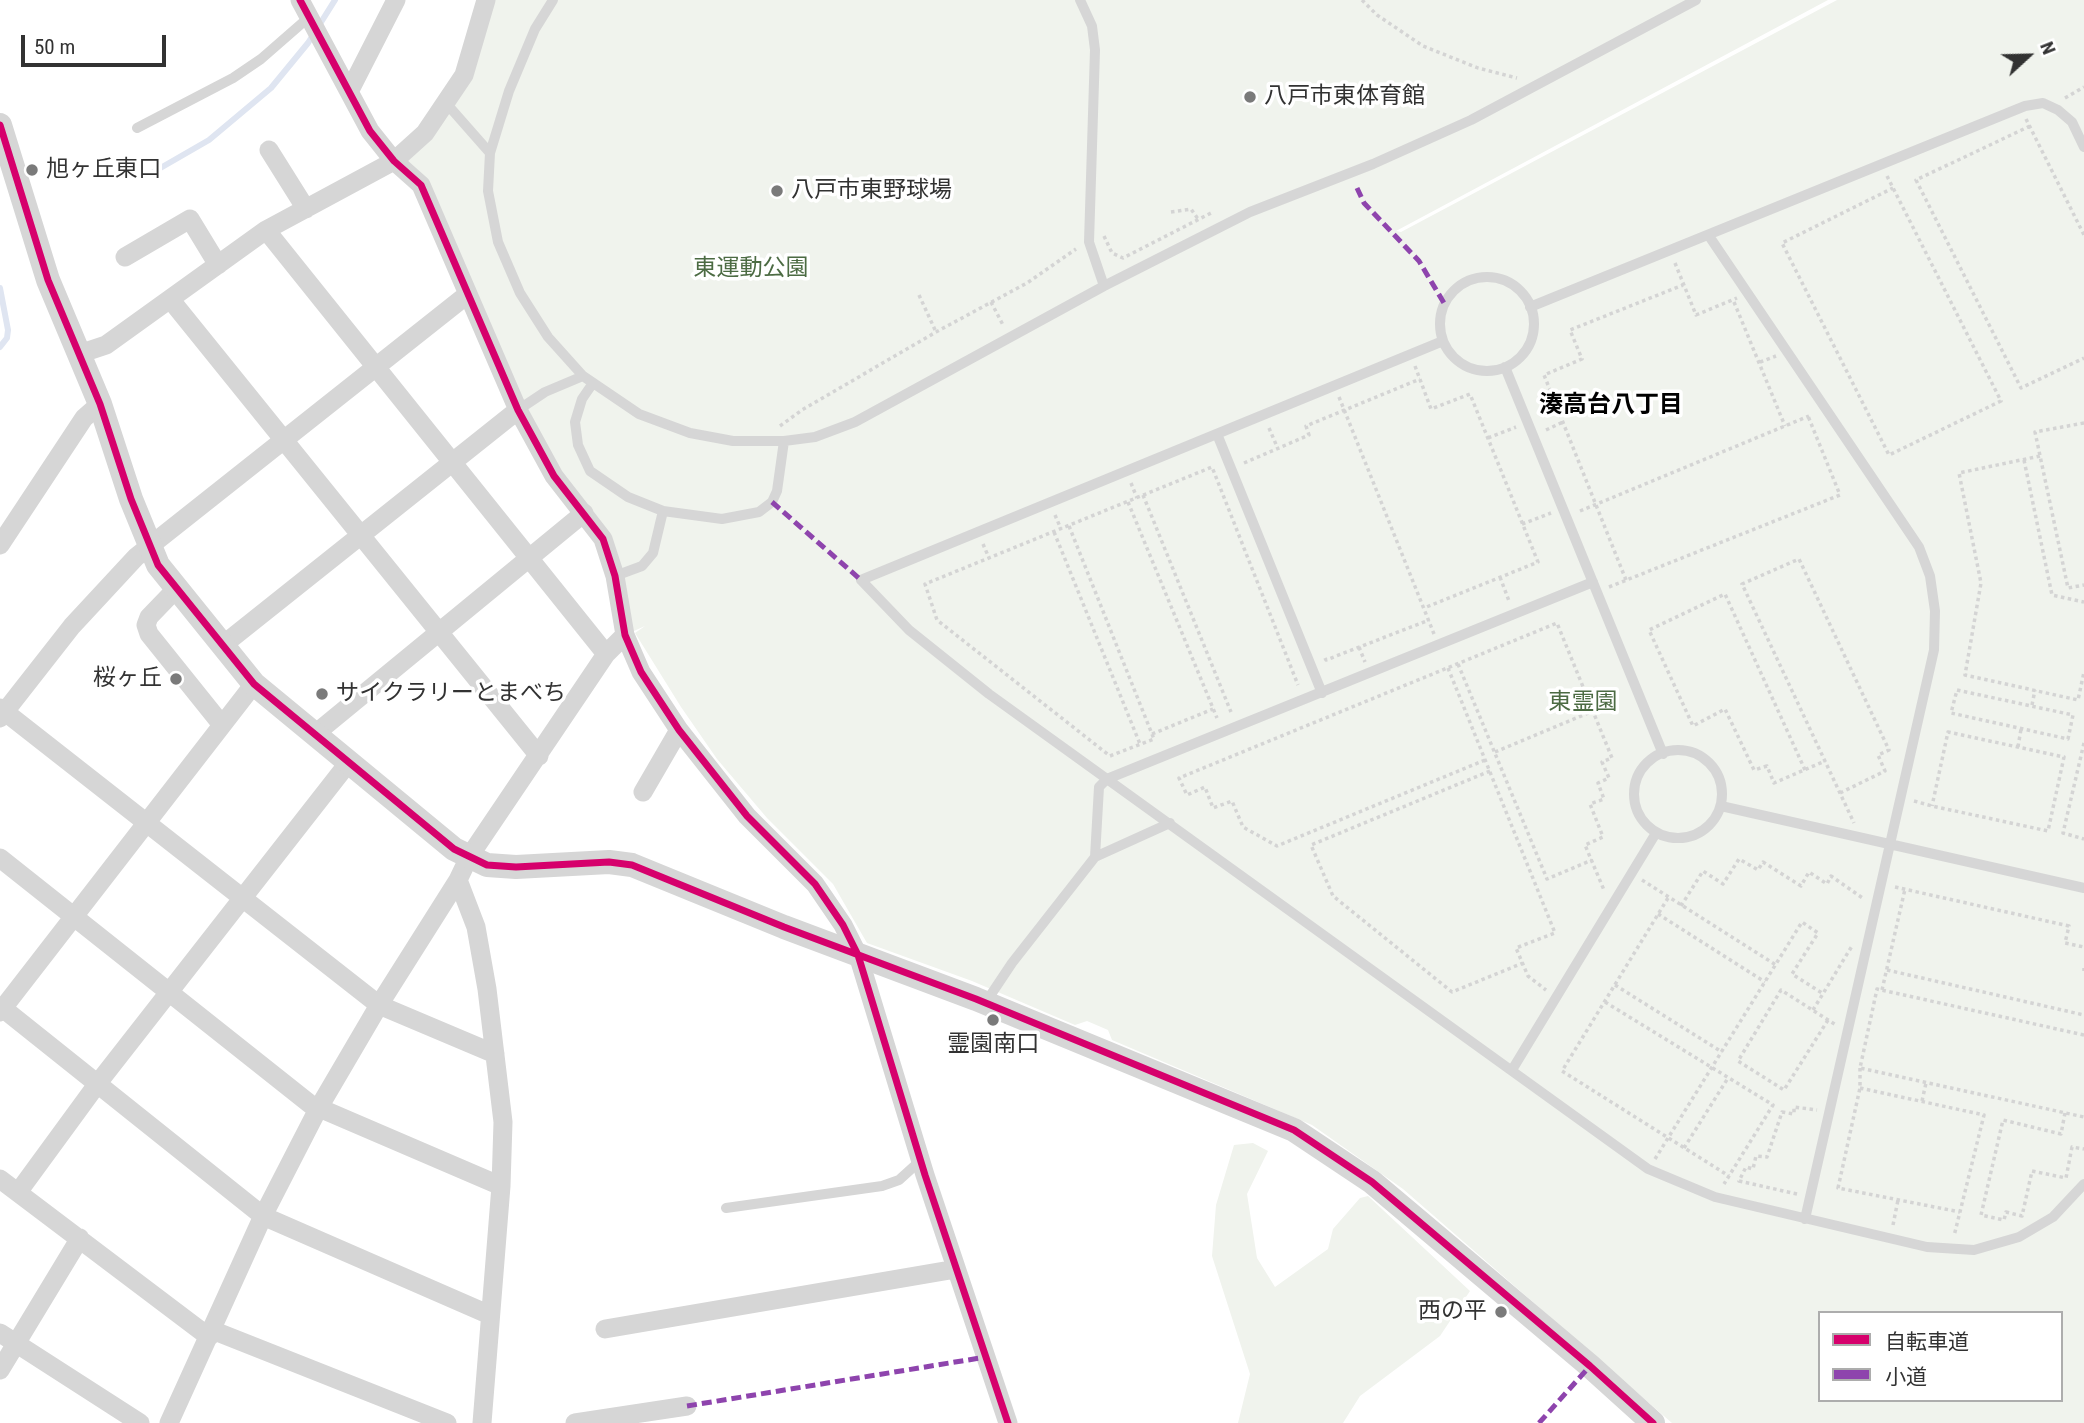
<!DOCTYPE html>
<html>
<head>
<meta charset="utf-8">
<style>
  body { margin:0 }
  #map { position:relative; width:2084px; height:1423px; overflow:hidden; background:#fff; font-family:"Roboto Condensed","Noto Sans JP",sans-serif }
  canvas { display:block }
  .legend { position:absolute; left:1818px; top:1311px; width:245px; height:91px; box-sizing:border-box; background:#fff; border:2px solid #adadad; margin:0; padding:9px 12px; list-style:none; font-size:21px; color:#323232 }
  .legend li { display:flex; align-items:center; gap:14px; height:35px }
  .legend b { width:35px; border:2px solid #adadad }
  .north { position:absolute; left:1993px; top:21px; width:70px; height:70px; -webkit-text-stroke:5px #fff; paint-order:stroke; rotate:68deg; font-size:19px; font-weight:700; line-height:28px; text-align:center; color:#323232 }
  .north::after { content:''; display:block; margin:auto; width:24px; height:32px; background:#323232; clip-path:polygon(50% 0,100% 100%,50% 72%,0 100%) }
  .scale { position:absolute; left:21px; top:35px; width:145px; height:32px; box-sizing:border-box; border:4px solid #323232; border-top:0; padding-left:9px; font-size:21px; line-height:24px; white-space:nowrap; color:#323232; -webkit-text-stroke:5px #fff; paint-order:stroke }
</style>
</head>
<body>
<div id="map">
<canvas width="2084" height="1423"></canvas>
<ul class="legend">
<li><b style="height:9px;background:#d6006c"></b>自転車道</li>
<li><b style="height:9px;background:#8e44ad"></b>小道</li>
</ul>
<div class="north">N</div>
<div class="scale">50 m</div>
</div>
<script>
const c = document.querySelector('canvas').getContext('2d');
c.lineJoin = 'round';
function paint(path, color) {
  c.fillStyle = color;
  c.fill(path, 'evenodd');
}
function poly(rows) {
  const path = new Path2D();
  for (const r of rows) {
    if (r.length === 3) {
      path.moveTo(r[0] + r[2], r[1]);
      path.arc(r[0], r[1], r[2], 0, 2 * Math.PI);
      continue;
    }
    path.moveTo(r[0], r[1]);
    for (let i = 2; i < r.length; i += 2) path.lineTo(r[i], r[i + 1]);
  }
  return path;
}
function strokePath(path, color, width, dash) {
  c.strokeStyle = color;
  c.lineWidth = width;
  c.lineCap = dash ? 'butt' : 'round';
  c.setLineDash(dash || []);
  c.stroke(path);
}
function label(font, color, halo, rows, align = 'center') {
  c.font = font + ' "Roboto Condensed","Noto Sans JP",sans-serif';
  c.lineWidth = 7;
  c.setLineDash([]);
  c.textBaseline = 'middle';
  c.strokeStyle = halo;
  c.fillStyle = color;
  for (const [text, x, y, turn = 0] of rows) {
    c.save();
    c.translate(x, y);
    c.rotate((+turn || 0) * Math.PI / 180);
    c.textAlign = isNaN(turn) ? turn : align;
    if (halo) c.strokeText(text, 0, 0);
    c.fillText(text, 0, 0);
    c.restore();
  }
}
paint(poly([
  [486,0,1828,0,1396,231,1401,232,1837,0,2084,0,2084,1423,1672,1423,1403,1189,1312,1125,1112,1040,1108,1030,1087,1021,1075,1025,972,981,867,943,833,884,767,818,717,759,681,707,635,633,645,626,625,635,615,576,554,476,445,238,394,161,446,103],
  [1820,1313,2061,1313,2061,1400,1820,1400],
  [1253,1143,1268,1151,1247,1194,1257,1258,1275,1287,1328,1249,1333,1229,1360,1198,1368,1196,1470,1291,1440,1336,1360,1396,1343,1423,1238,1423,1250,1374,1212,1256,1216,1205,1234,1145]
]), '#f0f3ed');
strokePath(poly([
  [150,174,209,140,271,88,308,43,335,0],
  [0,288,8,330,7,338,0,347]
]), '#dfe5f1', 6);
strokePath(poly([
  [1362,0,1377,15,1423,46,1478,68,1517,78],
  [2065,98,2084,87],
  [2026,119,2084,235],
  [2030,126,1916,180,2021,388,2084,358],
  [1887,176,2001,401,1889,455,1782,243,1893,188],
  [1171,212,1191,209,1198,219],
  [1104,236,1112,253,1123,258,1213,212],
  [1675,263,1696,315,1737,298],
  [919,295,936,332],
  [991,302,1003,325],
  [1734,302,1785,426],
  [1760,362,1776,356],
  [1415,366,1431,409,1470,394,1538,562,1424,608],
  [1339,397,1434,634],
  [2084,423,2035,432,2068,588,2084,585],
  [780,426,802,410,936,332,1027,283,1076,249],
  [1269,428,1278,449],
  [1546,430,1563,422],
  [1488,438,1516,427],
  [2040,456,1959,473,1981,583,1965,675,2078,700,2084,672],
  [2024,460,2052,595,2084,602],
  [1244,463,1309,435,1306,426,1420,379],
  [1131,483,1137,498],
  [1143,495,1231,712],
  [1128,502,1217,718],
  [1580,511,1809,416],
  [1055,515,1061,529],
  [1522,524,1551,513],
  [1069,526,1154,739,1110,756,937,620,925,584,1212,467,1298,685],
  [1054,532,1140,744],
  [983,544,989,558],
  [1500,577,1509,601],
  [1626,580,1544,375,1582,359,1570,330,1683,285],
  [1609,587,1840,495,1808,416],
  [1359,647,1365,662],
  [1325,658,1326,660,1429,620],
  [1458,664,1547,879,1592,860],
  [1448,668,1555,933,1516,948,1528,976,1546,990],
  [1957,690,2073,715,2068,739,1951,713,1957,690],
  [2032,705,2035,690],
  [1152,734,1213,709],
  [2084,743,2063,833,2084,839],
  [2018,747,2021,729],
  [1495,752,1593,711],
  [1485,760,1277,846,1243,827,1232,801,1213,808,1205,787,1187,795,1179,778,1557,623,1612,758,1602,762,1609,778,1598,783,1604,799,1590,804,1603,837,1585,845,1604,890],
  [1805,770,1725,594,1649,630,1693,726,1725,709,1754,770,1767,766,1774,783,1825,761],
  [1490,771,1311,845,1333,896,1452,992,1523,963],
  [1840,793,1885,771,1878,755,1889,750,1799,559,1742,584,1854,823],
  [1914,801,1932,806,2048,831,2064,757,1948,732,1932,806],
  [1642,880,1776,965],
  [1895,887,2069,926,2065,943,2084,947],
  [1668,898,1562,1071,1729,1176],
  [1681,906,1703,871,1723,884,1739,859,1758,870,1763,862,1801,886,1809,872,1827,884,1831,876,1864,899],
  [1658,914,1765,982],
  [2084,968,2084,971],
  [1887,970,2084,1015],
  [1615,985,1722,1052],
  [1882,990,1905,889],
  [1605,1002,1773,1105,1724,1184],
  [1813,1010,1852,946],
  [1828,1020,1784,1090,1738,1061,1781,990,1836,1025],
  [2084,1035,1877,989,1860,1068,2084,1117],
  [1860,1068,1860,1088,1838,1188,1960,1212],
  [1860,1088,1984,1115,1954,1236],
  [1922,1101,1926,1083],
  [2065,1113,2061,1134,2003,1120,1981,1215,2004,1220,2006,1212,2022,1216,2032,1171,2066,1178,2072,1147,2084,1149],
  [1684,1148,1728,1078],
  [1655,1159,1802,922,1818,933,1792,974,1822,993],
  [1797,1194,1739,1181,1746,1167,1753,1169,1756,1156,1767,1157,1782,1112,1794,1114,1794,1107,1817,1110],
  [1893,1225,1898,1200]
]), '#d4d4d4', 3.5, [3.5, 3.5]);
strokePath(poly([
  [1080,0,1092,26,1095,50,1089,242,1104,286],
  [446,103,490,153,488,191,498,242,520,293,548,337,583,376,639,414,690,433,733,441,784,441,815,437,855,422,1104,286,1250,212,1373,164,1471,120,1696,0],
  [137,128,233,78,261,59,308,18],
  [490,153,509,91,535,29,553,0],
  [1709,236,1919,547,1930,576,1935,611,1934,650,1805,1219],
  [1487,324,47],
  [1530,307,2025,106,2043,103,2058,110,2072,122,2084,147],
  [1443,341,861,580,909,630,989,694,1648,1169,1715,1197,1927,1247,1974,1250,2019,1237,2053,1217,2084,1184],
  [1505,367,1663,754],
  [593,383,582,399,575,422,578,445,590,471,628,497,663,511,722,519,759,512,772,502,777,491,784,441],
  [518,410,545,392,583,376],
  [1217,434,1322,693],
  [615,576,642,566,653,553,663,511],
  [1678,794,44],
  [1721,806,2084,888],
  [1095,857,1170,823],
  [986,1002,1012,963,1095,857,1099,787,1107,779,1593,582],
  [1512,1070,1656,833],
  [726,1208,882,1186,899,1180,920,1161]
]), '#d6d6d6', 10);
strokePath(poly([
  [300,0,370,131,394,161,421,185,518,410,554,476,603,539,615,576,625,635,641,672,679,730,747,816,815,884,843,925,858,955,925,1175,1008,1423],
  [349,92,396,0],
  [269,150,306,209],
  [266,230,606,654],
  [125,257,190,219,218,265],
  [170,299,539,756],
  [79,354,106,345,266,230,394,161,425,133,464,75,486,0],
  [0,545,84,418,100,404],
  [176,589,149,617,146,625,149,634,222,725],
  [223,645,518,410],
  [0,708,379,1005,495,1054],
  [0,718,72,626,136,557,468,294],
  [315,734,584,513],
  [643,792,679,730],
  [0,858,310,1104,501,1186],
  [458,880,476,927,487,989,503,1122,501,1186,482,1423],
  [0,1006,263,1216,490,1315],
  [0,1012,254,684],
  [0,1179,209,1337],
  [19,1191,98,1083,349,762],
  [605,1329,956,1269],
  [212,1330,447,1423],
  [0,1333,140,1423],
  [0,1370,80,1238],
  [169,1423,263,1216,318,1109,379,1005,458,880,469,857,606,654,625,635],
  [575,1423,687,1406]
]), '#d6d6d6', 19);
strokePath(poly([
  [0,125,48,280,100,404,131,499,158,565,254,684,454,849,487,865,516,867,609,862,632,865,784,927,976,999,1294,1130,1372,1182,1590,1366,1653,1423]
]), '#d6d6d6', 24);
strokePath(poly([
  [1357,188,1364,203,1419,261,1444,303],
  [772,502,861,580],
  [687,1406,986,1357],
  [1539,1423,1590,1366]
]), '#8e44ad', 5, [10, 5]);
strokePath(poly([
  [300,0,370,131,394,161,421,185,518,410,554,476,603,539,615,576,625,635,641,672,679,730,747,816,815,884,843,925,858,955,925,1175,1008,1423],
  [0,125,48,280,100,404,131,499,158,565,254,684,454,849,487,865,516,867,609,862,632,865,784,927,976,999,1294,1130,1372,1182,1590,1366,1653,1423]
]), '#d6006c', 7);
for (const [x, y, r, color] of [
  [1250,97,7,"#7a7a7a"],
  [32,170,7,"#7a7a7a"],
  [777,191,7,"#7a7a7a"],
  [176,679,7,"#7a7a7a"],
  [322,694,7,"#7a7a7a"],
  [993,1020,7,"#7a7a7a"],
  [1501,1312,7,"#7a7a7a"]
]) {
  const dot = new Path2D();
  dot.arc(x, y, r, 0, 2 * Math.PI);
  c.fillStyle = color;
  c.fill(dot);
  strokePath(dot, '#fff', 2.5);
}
label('23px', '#323232', '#fff', [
  ["八戸市東体育館",1264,97],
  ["旭ヶ丘東口",46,170],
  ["八戸市東野球場",791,191],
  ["桜ヶ丘",162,679,"right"],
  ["サイクラリーとまべち",336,694],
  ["霊園南口",993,1045,"center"],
  ["西の平",1487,1312,"right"]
], 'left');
label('23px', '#4c6b43', '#fff', [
  ["東運動公園",751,269],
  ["東霊園",1583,703]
]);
label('bold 24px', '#000', '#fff', [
  ["湊高台八丁目",1611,406]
]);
</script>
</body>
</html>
